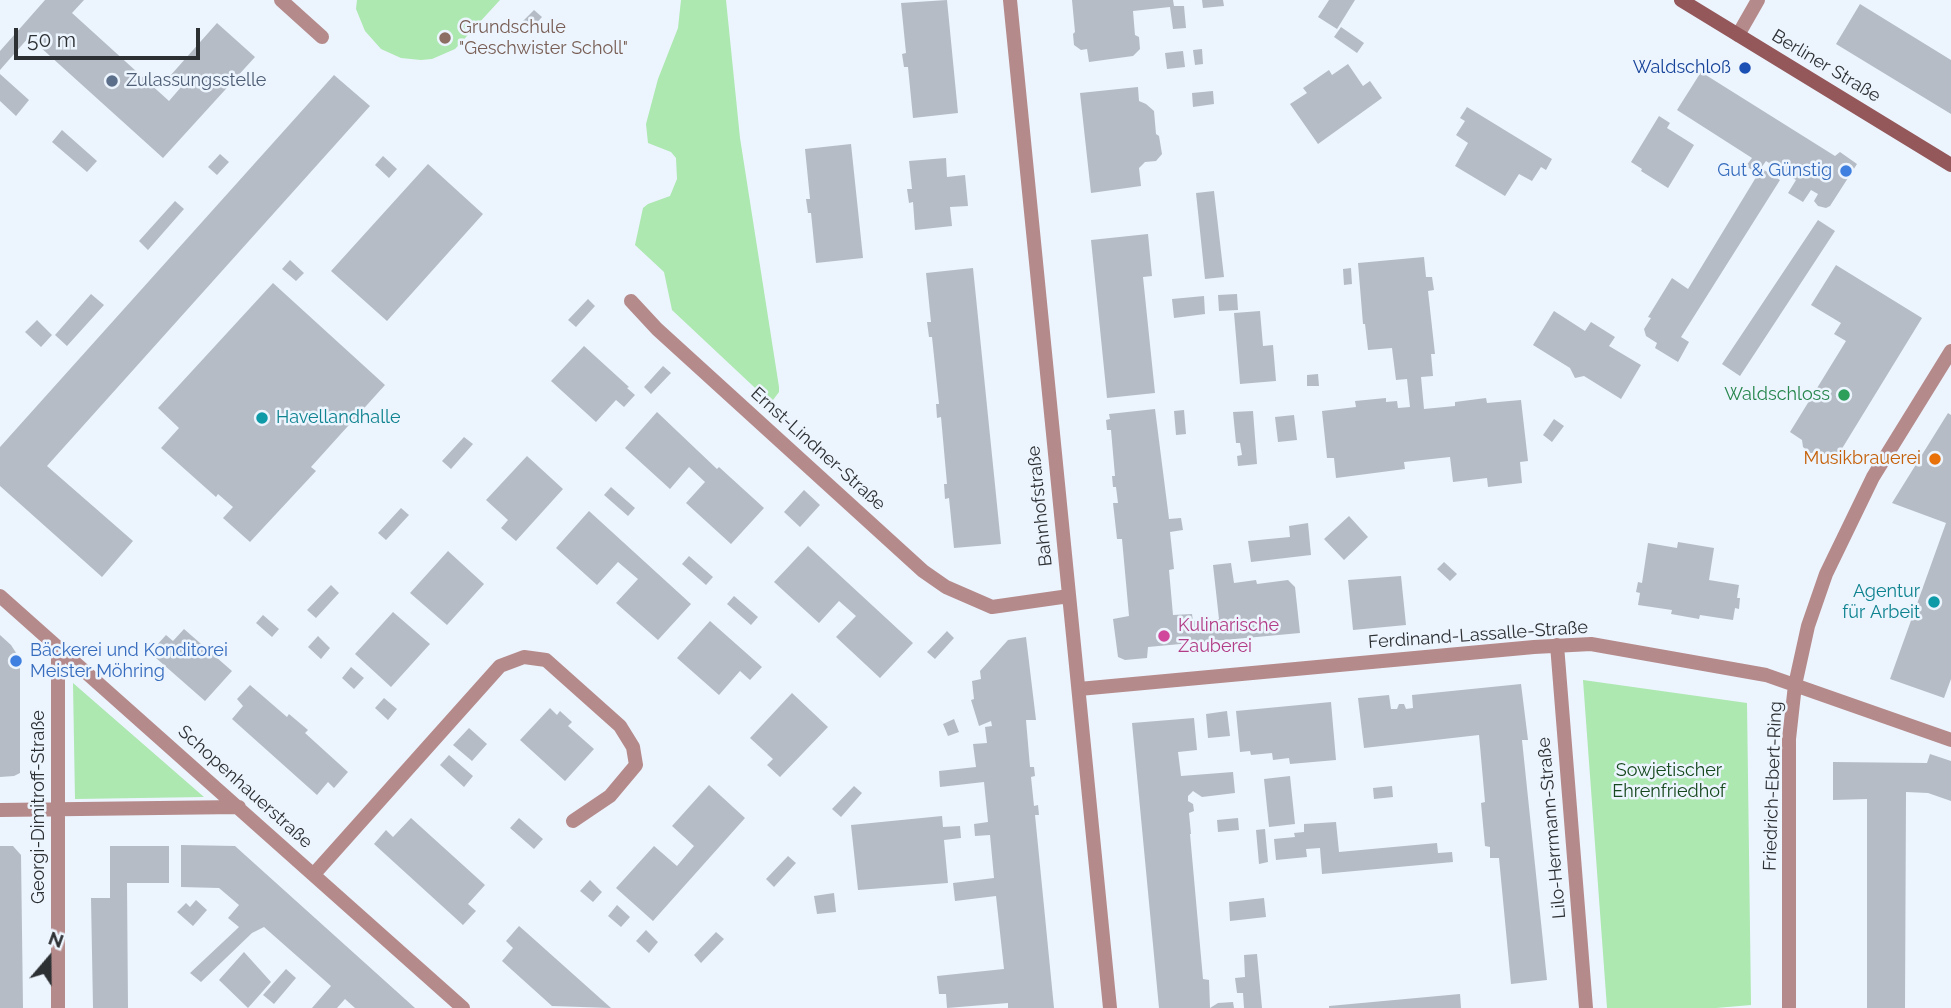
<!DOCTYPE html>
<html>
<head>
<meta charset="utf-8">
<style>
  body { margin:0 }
  #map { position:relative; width:1951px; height:1008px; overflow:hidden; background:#ecf4fe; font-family:Raleway,sans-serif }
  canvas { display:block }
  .north { position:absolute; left:14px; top:924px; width:70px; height:70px; -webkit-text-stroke:5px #ecf4fe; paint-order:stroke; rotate:20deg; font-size:19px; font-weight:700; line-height:28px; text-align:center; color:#2d3033 }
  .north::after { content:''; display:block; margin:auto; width:24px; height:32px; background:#2d3033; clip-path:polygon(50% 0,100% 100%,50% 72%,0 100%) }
  .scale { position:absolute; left:14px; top:28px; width:186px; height:32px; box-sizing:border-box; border:4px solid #2d3033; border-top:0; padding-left:9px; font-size:21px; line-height:24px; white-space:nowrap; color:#2d3033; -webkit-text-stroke:5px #ecf4fe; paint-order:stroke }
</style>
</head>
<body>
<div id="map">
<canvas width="1951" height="1008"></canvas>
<div class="north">N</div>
<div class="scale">50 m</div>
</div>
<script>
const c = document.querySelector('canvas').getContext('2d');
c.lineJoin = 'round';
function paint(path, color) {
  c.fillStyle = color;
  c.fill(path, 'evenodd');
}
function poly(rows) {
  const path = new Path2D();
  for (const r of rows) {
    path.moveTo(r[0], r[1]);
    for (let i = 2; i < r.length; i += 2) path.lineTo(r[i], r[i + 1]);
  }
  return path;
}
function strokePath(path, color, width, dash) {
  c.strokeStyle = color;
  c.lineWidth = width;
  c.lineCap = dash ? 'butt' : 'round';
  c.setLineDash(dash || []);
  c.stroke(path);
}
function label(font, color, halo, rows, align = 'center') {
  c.font = font + ' Raleway,sans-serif';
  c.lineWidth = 5;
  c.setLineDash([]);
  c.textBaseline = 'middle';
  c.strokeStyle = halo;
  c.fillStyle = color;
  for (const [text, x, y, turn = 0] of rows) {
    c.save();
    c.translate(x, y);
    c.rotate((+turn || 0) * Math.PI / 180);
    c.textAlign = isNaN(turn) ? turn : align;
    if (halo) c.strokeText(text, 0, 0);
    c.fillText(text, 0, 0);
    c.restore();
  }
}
paint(poly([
  [357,0,500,0,455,49,432,59,421,60,401,58,381,49,365,31,356,9],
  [681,0,726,0,740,138,779,387,779,392,773,400,769,401,672,310,664,272,635,245,643,208,648,204,670,196,677,179,676,158,671,152,648,143,646,124,658,79,678,28],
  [1583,680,1747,703,1751,1005,1716,1008,1607,1008],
  [73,683,204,797,75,799]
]), '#ace8af');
paint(poly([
  [45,0,84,0,72,13,169,101,182,86,170,76,217,23,255,57,163,158,29,37,0,70,0,51],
  [947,0,958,113,913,118,908,67,904,67,902,54,906,53,901,3],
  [1072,0,1173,0,1174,6,1184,6,1186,28,1173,29,1170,7,1133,11,1135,35,1139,37,1140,49,1133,56,1089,62,1087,49,1081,50,1074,45,1073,34,1075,32],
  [1202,0,1223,0,1224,6,1203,8],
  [1329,0,1355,0,1337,29,1318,17],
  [1860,4,1951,60,1951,114,1836,44],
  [534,10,542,17,531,29,523,21],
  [1341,27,1364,43,1357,53,1334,37],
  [1202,49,1203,64,1195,65,1193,50],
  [1183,51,1185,67,1167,69,1165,53],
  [1348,64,1363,86,1370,81,1382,98,1318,144,1290,104,1307,93,1303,88,1329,70,1332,75],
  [1701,72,1835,156,1840,152,1857,164,1830,206,1826,208,1818,206,1814,201,1818,194,1811,190,1803,202,1788,193,1796,180,1766,161,1761,168,1780,180,1681,337,1689,342,1678,362,1655,348,1657,343,1646,336,1644,329,1651,318,1648,317,1672,278,1688,289,1758,174,1746,166,1752,158,1677,110],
  [0,74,29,100,16,116,0,101],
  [334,75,370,106,47,466,133,541,102,577,0,486,0,447],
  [1138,87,1139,101,1146,104,1154,111,1156,134,1159,136,1162,154,1156,161,1145,162,1139,168,1141,186,1091,193,1080,93],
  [1213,91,1214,104,1193,107,1192,93],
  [1467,107,1552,159,1546,170,1541,167,1532,181,1519,174,1505,196,1455,166,1468,143,1456,135,1465,121,1460,118],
  [1659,116,1670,123,1667,128,1694,145,1668,188,1641,171,1642,169,1631,162],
  [62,130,97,161,87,172,52,142],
  [851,144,863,258,816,263,811,213,808,213,806,199,810,199,805,149],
  [220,154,229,162,217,175,208,167],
  [383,156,397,169,389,178,375,165],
  [946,158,947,177,965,175,968,206,950,207,952,226,915,230,913,202,909,203,907,189,912,189,909,161],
  [428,164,483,214,387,321,331,271],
  [1214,191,1224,277,1205,279,1196,193],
  [175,201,184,209,148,250,139,241],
  [1818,220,1835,231,1740,376,1722,364],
  [1148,234,1152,276,1143,277,1155,393,1107,398,1091,240],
  [1424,257,1426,277,1432,277,1434,290,1428,291,1435,354,1431,354,1433,376,1421,377,1424,409,1455,406,1455,402,1486,398,1487,403,1521,400,1528,461,1520,462,1522,483,1488,487,1487,478,1453,482,1450,457,1404,462,1405,469,1336,478,1334,458,1327,458,1322,411,1356,407,1355,401,1386,398,1386,402,1397,401,1398,408,1410,407,1407,379,1396,380,1392,348,1368,350,1365,324,1363,324,1358,263],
  [290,260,304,273,296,281,282,269],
  [1836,265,1922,318,1835,460,1823,453,1810,453,1803,447,1802,440,1790,432,1846,341,1834,334,1841,323,1811,305],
  [973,268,1001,544,954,548,949,498,945,499,944,484,947,484,941,417,937,418,936,404,939,404,932,337,929,337,927,322,931,322,926,273],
  [1351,268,1352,284,1344,285,1343,269],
  [273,283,385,385,311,467,316,471,250,542,223,518,233,507,218,494,216,497,161,448,179,428,158,408],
  [91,294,104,305,67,346,55,335],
  [1237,294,1238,310,1219,311,1218,295],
  [1204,296,1205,314,1174,318,1172,299],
  [588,299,595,306,576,327,568,320],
  [1260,311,1263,346,1273,345,1276,381,1240,384,1234,313],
  [1554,311,1585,331,1591,322,1615,337,1609,346,1641,365,1621,399,1584,376,1575,378,1570,368,1533,345],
  [37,320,52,335,41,347,25,332],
  [584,346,629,387,627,388,635,395,624,407,616,400,596,422,551,381],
  [663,366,671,373,651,394,644,387],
  [1318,374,1319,386,1307,386,1307,375],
  [1155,409,1169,519,1181,518,1183,530,1170,532,1174,569,1169,570,1173,615,1192,614,1193,621,1219,619,1213,565,1231,563,1234,583,1256,580,1257,584,1288,580,1295,587,1300,633,1148,647,1147,658,1125,660,1118,657,1113,619,1129,616,1122,539,1117,539,1113,503,1118,503,1116,487,1113,487,1112,476,1115,476,1111,430,1107,430,1106,420,1110,419,1109,414],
  [1184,410,1186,434,1176,435,1174,411],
  [1253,411,1257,464,1238,466,1237,456,1242,455,1240,443,1236,443,1233,412],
  [657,412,717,469,719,467,764,508,731,544,686,503,705,482,689,467,670,489,625,448],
  [1948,413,1951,415,1951,679,1944,698,1890,679,1946,523,1892,503],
  [1294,415,1297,440,1278,442,1275,417],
  [1554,419,1564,426,1552,442,1543,435],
  [464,437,473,444,451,469,442,461],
  [527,456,563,489,516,541,501,528,508,520,486,500],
  [611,487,635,508,628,516,604,495],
  [804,490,820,505,800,527,784,512],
  [401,508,409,515,386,540,378,533],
  [589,511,691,604,658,640,616,603,638,579,618,562,597,585,556,548],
  [1349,516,1368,537,1344,560,1324,539],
  [1308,523,1311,555,1251,562,1248,541,1290,537,1289,526],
  [1678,542,1714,548,1709,580,1739,585,1737,598,1740,598,1739,609,1735,608,1733,620,1700,615,1699,619,1671,614,1672,610,1638,605,1640,593,1636,592,1638,582,1642,583,1648,543,1677,548],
  [808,546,913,643,880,678,836,637,856,616,839,601,819,623,774,582],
  [448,551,484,584,447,625,410,593],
  [689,556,713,577,706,585,682,564],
  [1444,562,1457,574,1450,581,1437,569],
  [1401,576,1406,625,1353,630,1348,580],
  [331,585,339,593,316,618,307,610],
  [734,596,758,617,751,625,727,604],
  [393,612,430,644,391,687,355,654],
  [263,615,279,629,272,637,256,623],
  [710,621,762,667,750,680,740,671,719,695,677,658],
  [184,629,232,671,205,701,156,658,162,651,156,646,166,635,173,641],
  [947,631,954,638,935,659,927,652],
  [0,635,11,645,20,659,20,773,14,776,0,777],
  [318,636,330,648,321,659,308,647],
  [1026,637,1036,720,1026,720,1030,767,1034,767,1035,776,1031,777,1034,806,1038,805,1039,815,1035,815,1054,1008,1008,1008,1008,1003,947,1008,946,994,939,994,937,976,1004,969,996,896,955,901,953,883,994,878,990,835,975,836,974,824,988,822,984,782,940,787,939,771,976,767,973,744,987,743,985,727,992,726,991,721,979,726,971,700,974,699,972,681,981,679,980,671,1008,640],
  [351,667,364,678,354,689,342,678],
  [1521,684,1528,740,1522,740,1547,980,1511,984,1499,858,1490,858,1490,847,1485,846,1481,803,1485,802,1479,735,1364,748,1358,698,1389,695,1391,709,1397,709,1399,704,1404,704,1406,709,1413,708,1412,695],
  [250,685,287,717,289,714,308,730,305,733,348,772,334,788,328,782,317,795,232,719,243,706,237,699],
  [792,693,828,727,780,777,767,765,773,759,750,738],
  [384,698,397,709,388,720,375,708],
  [1331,702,1336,760,1290,764,1289,758,1273,760,1272,753,1251,755,1250,751,1240,752,1236,711],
  [550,708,557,715,560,711,572,722,568,726,594,749,565,781,520,740],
  [1227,711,1230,736,1208,738,1206,714],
  [1194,718,1197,750,1178,752,1181,776,1233,772,1235,793,1202,797,1193,791,1188,796,1188,801,1193,804,1194,811,1189,813,1191,834,1190,834,1203,979,1209,980,1210,1008,1218,1003,1233,1002,1234,1008,1159,1008,1132,723],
  [954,719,959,732,948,736,943,724],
  [469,728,487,744,472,761,453,745],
  [1930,754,1951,761,1951,801,1928,793,1906,792,1905,1008,1867,1008,1867,799,1833,800,1833,762,1927,763],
  [449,755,473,776,464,787,440,765],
  [1290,776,1295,824,1269,827,1264,779],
  [709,785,745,818,653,921,616,888,654,846,677,866,694,846,672,826],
  [854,786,862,793,841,817,832,809],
  [1392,786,1393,797,1374,799,1373,788],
  [942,816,943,827,960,826,961,838,944,840,948,883,858,890,851,825],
  [411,818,485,885,468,904,476,911,463,925,374,844,386,830,393,837],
  [519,818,543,839,534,849,510,828],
  [1238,818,1239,830,1218,832,1217,820],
  [1336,822,1339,852,1437,843,1438,853,1452,852,1453,862,1322,874,1320,848,1306,849,1307,857,1276,860,1274,839,1295,837,1294,833,1304,832,1304,824],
  [1265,829,1268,862,1259,864,1256,830],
  [181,845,235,846,415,1008,355,1008,345,999,337,1008,312,1008,331,986,264,927,252,933,201,982,190,973,239,927,228,918,239,905,219,888,181,887],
  [0,846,13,846,21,855,23,1008,0,1008],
  [110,846,169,846,169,883,127,883,128,1008,93,1008,91,898,110,898],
  [788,856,796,863,774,887,766,879],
  [590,880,602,892,593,902,580,891],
  [834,893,836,912,817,914,814,896],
  [1264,898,1266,917,1230,921,1229,902],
  [196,900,207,910,193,926,177,912,186,903,190,907],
  [617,905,630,917,621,927,608,916],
  [519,926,527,933,611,1008,552,1006,502,961,513,948,506,941],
  [646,930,658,942,649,953,636,941],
  [716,932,724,939,701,963,694,955],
  [244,952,271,982,248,1008,219,980],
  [1257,954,1262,1008,1244,1008,1243,993,1237,993,1235,978,1245,977,1244,955],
  [286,969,296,978,274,1004,263,995],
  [1460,994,1461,1008,1329,1008,1329,1006]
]), '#b5bcc5');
strokePath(poly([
  [281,0,322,37],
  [1010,0,1110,1008],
  [1738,35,1758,0],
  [631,301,657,329,923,571,946,587,992,607,1069,596],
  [0,596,463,1008],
  [1557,645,1586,1008],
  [1079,689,1534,647,1591,644,1766,675,1951,740],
  [0,810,239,807],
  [314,874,500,666,524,657,546,660,620,726,633,747,636,765,610,796,573,821],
  [58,1008,58,648],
  [1789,1008,1789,739,1795,685,1808,626,1826,574,1873,477,1951,351]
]), '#b58a8b', 14);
strokePath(poly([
  [1681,0,1951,165]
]), '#94575a', 14);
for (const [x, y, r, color] of [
  [445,38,7,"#8d6e63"],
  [1745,68,7,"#1a4fb4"],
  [112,81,7,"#5c6f8a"],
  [1846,171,7,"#3f7fe0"],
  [1844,395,7,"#2e9e5b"],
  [262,418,7,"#0f9aa8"],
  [1935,459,7,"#e8710a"],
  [1934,602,7,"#0f9aa8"],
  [1164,636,7,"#d1479c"],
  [16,661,7,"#3f7fe0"]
]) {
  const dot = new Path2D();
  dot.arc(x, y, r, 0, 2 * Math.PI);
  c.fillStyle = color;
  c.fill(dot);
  strokePath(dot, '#ecf4fe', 2.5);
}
label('18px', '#785e54', '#ecf4fe', [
  ["Grundschule",459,28],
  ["\"Geschwister Scholl\"",459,49]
], 'left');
label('18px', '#2d3033', '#ecf4fe', [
  ["Berliner Straße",1826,66,31],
  ["Ernst-Lindner-Straße",818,449,42],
  ["Bahnhofstraße",1040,506,-96],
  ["Ferdinand-Lassalle-Straße",1478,635,-4],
  ["Friedrich-Ebert-Ring",1773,786,-88],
  ["Schopenhauerstraße",245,787,42],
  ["Georgi-Dimitroff-Straße",39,807,-90],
  ["Lilo-Herrmann-Straße",1552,828,-95]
]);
label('18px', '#164399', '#ecf4fe', [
  ["Waldschloß",1731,68]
], 'right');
label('18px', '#4e5e75', '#ecf4fe', [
  ["Zulassungsstelle",126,81]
], 'left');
label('18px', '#366cbe', '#ecf4fe', [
  ["Gut & Günstig",1832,171],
  ["Bäckerei und Konditorei",30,651,"left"],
  ["Meister Möhring",30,672,"left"]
], 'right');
label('18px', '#27864d', '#ecf4fe', [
  ["Waldschloss",1830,395]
], 'right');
label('18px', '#0d838f', '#ecf4fe', [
  ["Havellandhalle",276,418],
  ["Agentur",1920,592,"right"],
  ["für Arbeit",1920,613,"right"]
], 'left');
label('18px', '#c56008', '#ecf4fe', [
  ["Musikbrauerei",1921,459]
], 'right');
label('18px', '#b23c85', '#ecf4fe', [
  ["Kulinarische",1178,626],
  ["Zauberei",1178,647]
], 'left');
label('18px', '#17491e', '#ecf4fe', [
  ["Sowjetischer",1669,771],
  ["Ehrenfriedhof",1669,792]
]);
</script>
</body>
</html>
